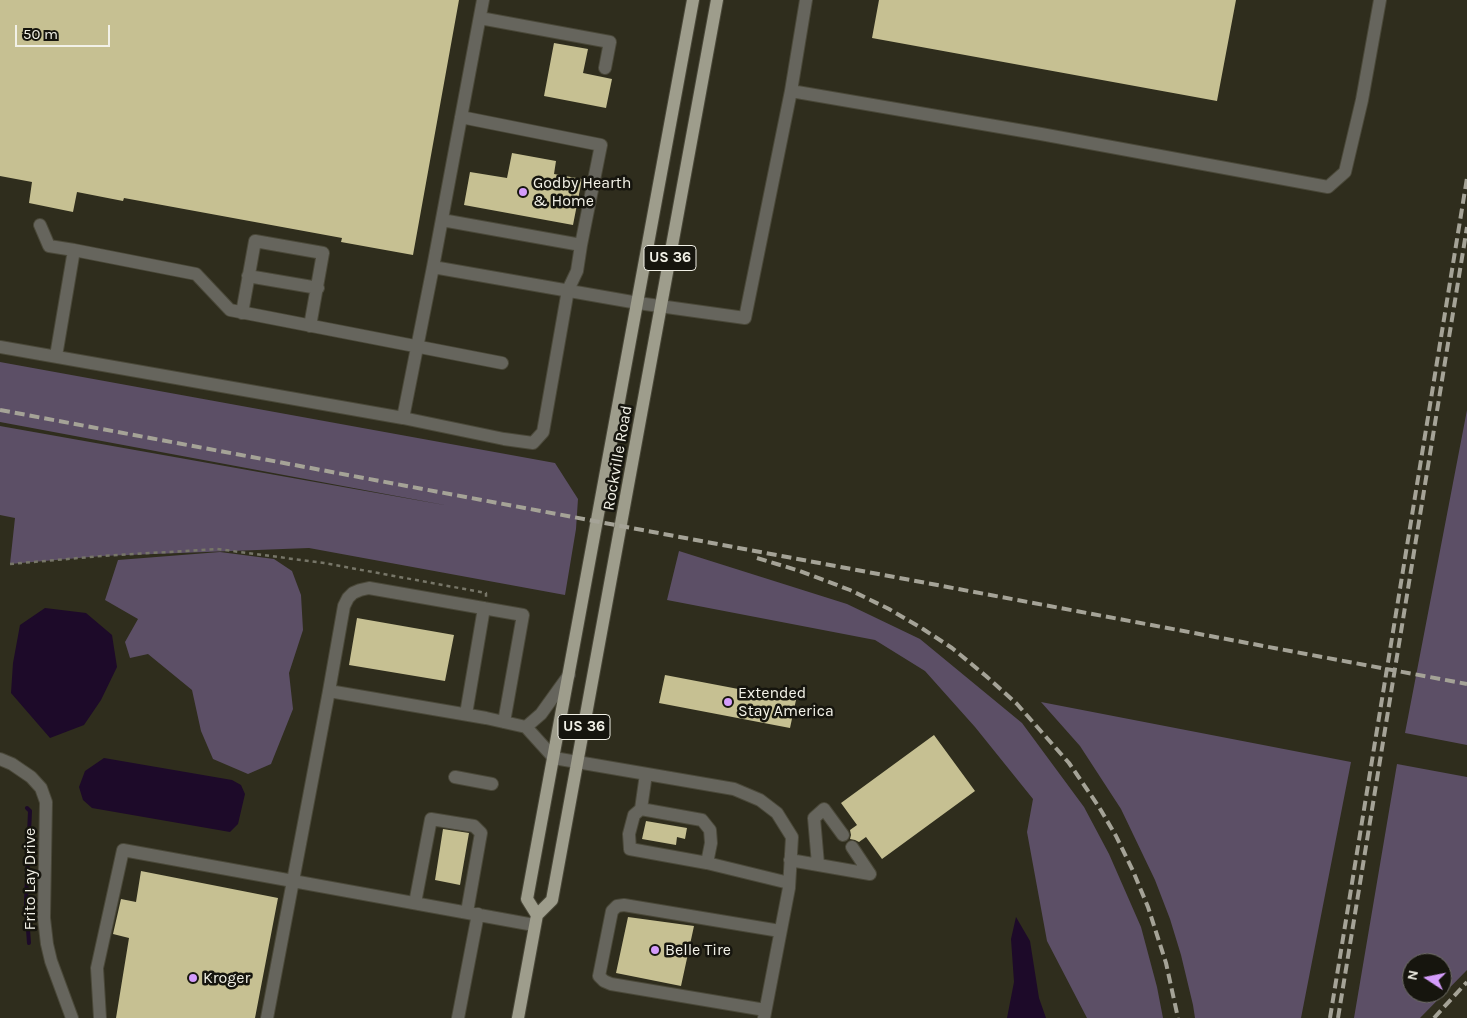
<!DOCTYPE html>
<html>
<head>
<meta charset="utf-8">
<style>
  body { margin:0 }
  #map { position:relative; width:1467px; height:1018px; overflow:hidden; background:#2f2d1d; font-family:Karla,sans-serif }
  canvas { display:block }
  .north { position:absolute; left:1402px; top:953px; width:50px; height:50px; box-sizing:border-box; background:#16150e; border:1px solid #6e6d65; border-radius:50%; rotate:281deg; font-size:14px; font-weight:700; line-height:20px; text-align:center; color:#f2f1e7 }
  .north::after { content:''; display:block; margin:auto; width:18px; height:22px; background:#d49cfb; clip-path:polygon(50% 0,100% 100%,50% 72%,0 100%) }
  .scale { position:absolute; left:15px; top:25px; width:95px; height:22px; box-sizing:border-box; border:2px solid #f2f1e7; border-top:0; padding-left:6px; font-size:15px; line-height:18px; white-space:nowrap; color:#f2f1e7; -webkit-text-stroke:4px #16150e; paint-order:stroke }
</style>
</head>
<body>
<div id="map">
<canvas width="1467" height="1018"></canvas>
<div class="north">N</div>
<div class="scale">50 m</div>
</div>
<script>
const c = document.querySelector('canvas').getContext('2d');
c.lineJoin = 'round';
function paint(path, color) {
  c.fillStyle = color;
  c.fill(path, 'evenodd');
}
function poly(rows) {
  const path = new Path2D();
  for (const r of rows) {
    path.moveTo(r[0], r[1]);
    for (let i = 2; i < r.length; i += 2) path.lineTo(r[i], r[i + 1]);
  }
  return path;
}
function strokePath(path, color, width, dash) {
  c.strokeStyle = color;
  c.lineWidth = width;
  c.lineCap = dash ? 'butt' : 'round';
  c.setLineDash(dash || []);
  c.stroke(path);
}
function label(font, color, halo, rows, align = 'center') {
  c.font = font + ' Karla,sans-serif';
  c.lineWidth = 5;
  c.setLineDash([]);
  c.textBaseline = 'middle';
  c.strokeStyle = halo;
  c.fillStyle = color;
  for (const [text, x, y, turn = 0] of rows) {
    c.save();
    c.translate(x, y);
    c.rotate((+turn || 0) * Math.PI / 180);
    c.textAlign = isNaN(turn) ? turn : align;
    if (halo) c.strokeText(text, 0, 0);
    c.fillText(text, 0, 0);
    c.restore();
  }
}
paint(poly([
  [0,362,555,463,578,499,576,529,565,595,309,548,102,556,10,564,15,518,0,515,0,426,450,506,0,422],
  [1467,410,1467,745,1405,733],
  [679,551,847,604,920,639,1022,723,1084,807,1109,854,1141,927,1157,987,1163,1018,1087,1018,1047,941,1027,832,1033,799,975,727,925,671,875,640,667,600],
  [220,552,274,559,292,571,301,595,303,630,289,673,293,709,271,764,248,774,213,759,201,731,192,690,148,654,130,658,125,642,138,619,105,600,118,560],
  [1041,702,1351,762,1301,1018,1195,1018,1193,1005,1181,955,1170,919,1155,880,1121,809,1080,746],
  [1397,764,1467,777,1467,970,1420,1018,1354,1018],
  [1412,963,1442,963,1442,993,1412,993]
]), '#5c4f66');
paint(poly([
  [45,608,86,613,112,635,117,667,101,700,84,725,50,738,11,693,13,663,20,625],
  [104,758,232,780,241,785,245,794,238,824,230,832,92,808,83,800,79,787,85,771],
  [1016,917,1030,941,1039,998,1046,1018,1007,1018,1014,982,1011,939]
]), '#1d0a29');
strokePath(poly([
  [27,808,30,811,26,902,29,943]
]), '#1d0a29', 4);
paint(poly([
  [0,0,459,0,413,255,341,242,342,238,124,198,123,201,77,192,73,212,29,203,32,182,0,176],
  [879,0,1236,0,1217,101,872,38],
  [554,43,588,49,583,73,612,79,606,108,544,96],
  [512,153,556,161,554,174,582,179,573,225,464,205,470,172,507,178],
  [357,618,454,635,445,681,349,665],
  [665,675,796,700,790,728,659,703],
  [934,735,975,791,882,859,866,837,859,842,855,840,850,839,851,835,850,830,857,825,841,803],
  [646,821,687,828,685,839,677,837,676,845,642,839],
  [443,829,469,833,460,885,435,880],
  [141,871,278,898,255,1018,116,1018,129,938,113,934,121,899,136,902],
  [628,917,694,926,681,986,616,973]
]), '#c6c092');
const minor = poly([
  [806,0,791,91,1041,134,1328,187,1345,172,1362,100,1380,0],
  [480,18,610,42,605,68],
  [461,117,601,145,581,245],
  [40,225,49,246,74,250],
  [433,267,483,0],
  [248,276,318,288],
  [242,313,255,241,323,253,310,326],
  [0,347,403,418,433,267,638,303,745,318,791,91],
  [56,356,74,250,196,274,230,310,502,363],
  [403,418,504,439,533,443,543,432,568,290,577,271,581,245,442,220],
  [329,691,344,606,348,598,353,593,360,590,369,588,523,615,504,722],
  [466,714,484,608],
  [526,727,541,714,569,675],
  [0,759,12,764,31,777,41,788,46,802,44,918,47,944,51,961,72,1018],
  [455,777,492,784],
  [641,809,646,774],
  [852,847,870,874],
  [790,860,870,874],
  [707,863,711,843,710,830,702,820,641,809,634,815,629,834,630,849,707,863,789,883],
  [818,864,814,818,824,809,843,835],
  [415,903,431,819,474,826,481,833,467,912],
  [765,1010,611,984,604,981,599,976,612,911,617,906,624,905,780,931],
  [100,1018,97,968,123,850,534,925],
  [267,1018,329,691,486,718,526,727,554,758,734,789,760,800,777,813,792,837,789,888,764,1018],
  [458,1018,478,914]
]);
const major = poly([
  [537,915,527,899,693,0],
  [518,1018,537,915,552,900,717,0]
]);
strokePath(minor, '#4a4839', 14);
strokePath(major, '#4a4839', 14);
strokePath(poly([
  [10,564,102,556,217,549,324,563,486,593,486,597]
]), '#777668', 2.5, [4, 4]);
strokePath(minor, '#66655d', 12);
strokePath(major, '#9e9d8c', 12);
strokePath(poly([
  [0,410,1467,684],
  [757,558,800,571,850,590,889,609,923,629,952,648,986,676,1017,704,1069,763,1099,807,1116,836,1133,871,1148,907,1166,963,1178,1018],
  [1330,1018,1467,178],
  [1338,1018,1467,227],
  [1434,1018,1467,982]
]), '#a5a397', 4, [10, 5]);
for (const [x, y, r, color] of [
  [523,192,5,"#d49cfb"],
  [728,702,5,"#d49cfb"],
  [655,950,5,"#d49cfb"],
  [193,978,5,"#d49cfb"]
]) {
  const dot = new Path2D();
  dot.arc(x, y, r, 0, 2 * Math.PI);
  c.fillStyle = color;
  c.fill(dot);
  strokePath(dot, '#16150e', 2);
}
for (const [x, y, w] of [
  [670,258,52],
  [584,727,52]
]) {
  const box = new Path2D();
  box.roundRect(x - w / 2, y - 12.5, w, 25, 4);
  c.fillStyle = '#16150e';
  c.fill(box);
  strokePath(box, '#f2f1e7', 1);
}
label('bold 15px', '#f2f1e7', null, [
  ["US 36",670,258],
  ["US 36",584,727]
]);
label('16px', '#f2f1e7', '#16150e', [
  ["Godby Hearth",533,183],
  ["& Home",533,201],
  ["Extended",738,693],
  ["Stay America",738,711],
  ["Belle Tire",665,950],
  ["Kroger",203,978]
], 'left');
label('16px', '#f2f1e7', '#16150e', [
  ["Rockville Road",618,458,-80],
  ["Frito Lay Drive",30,879,-90]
]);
</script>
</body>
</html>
